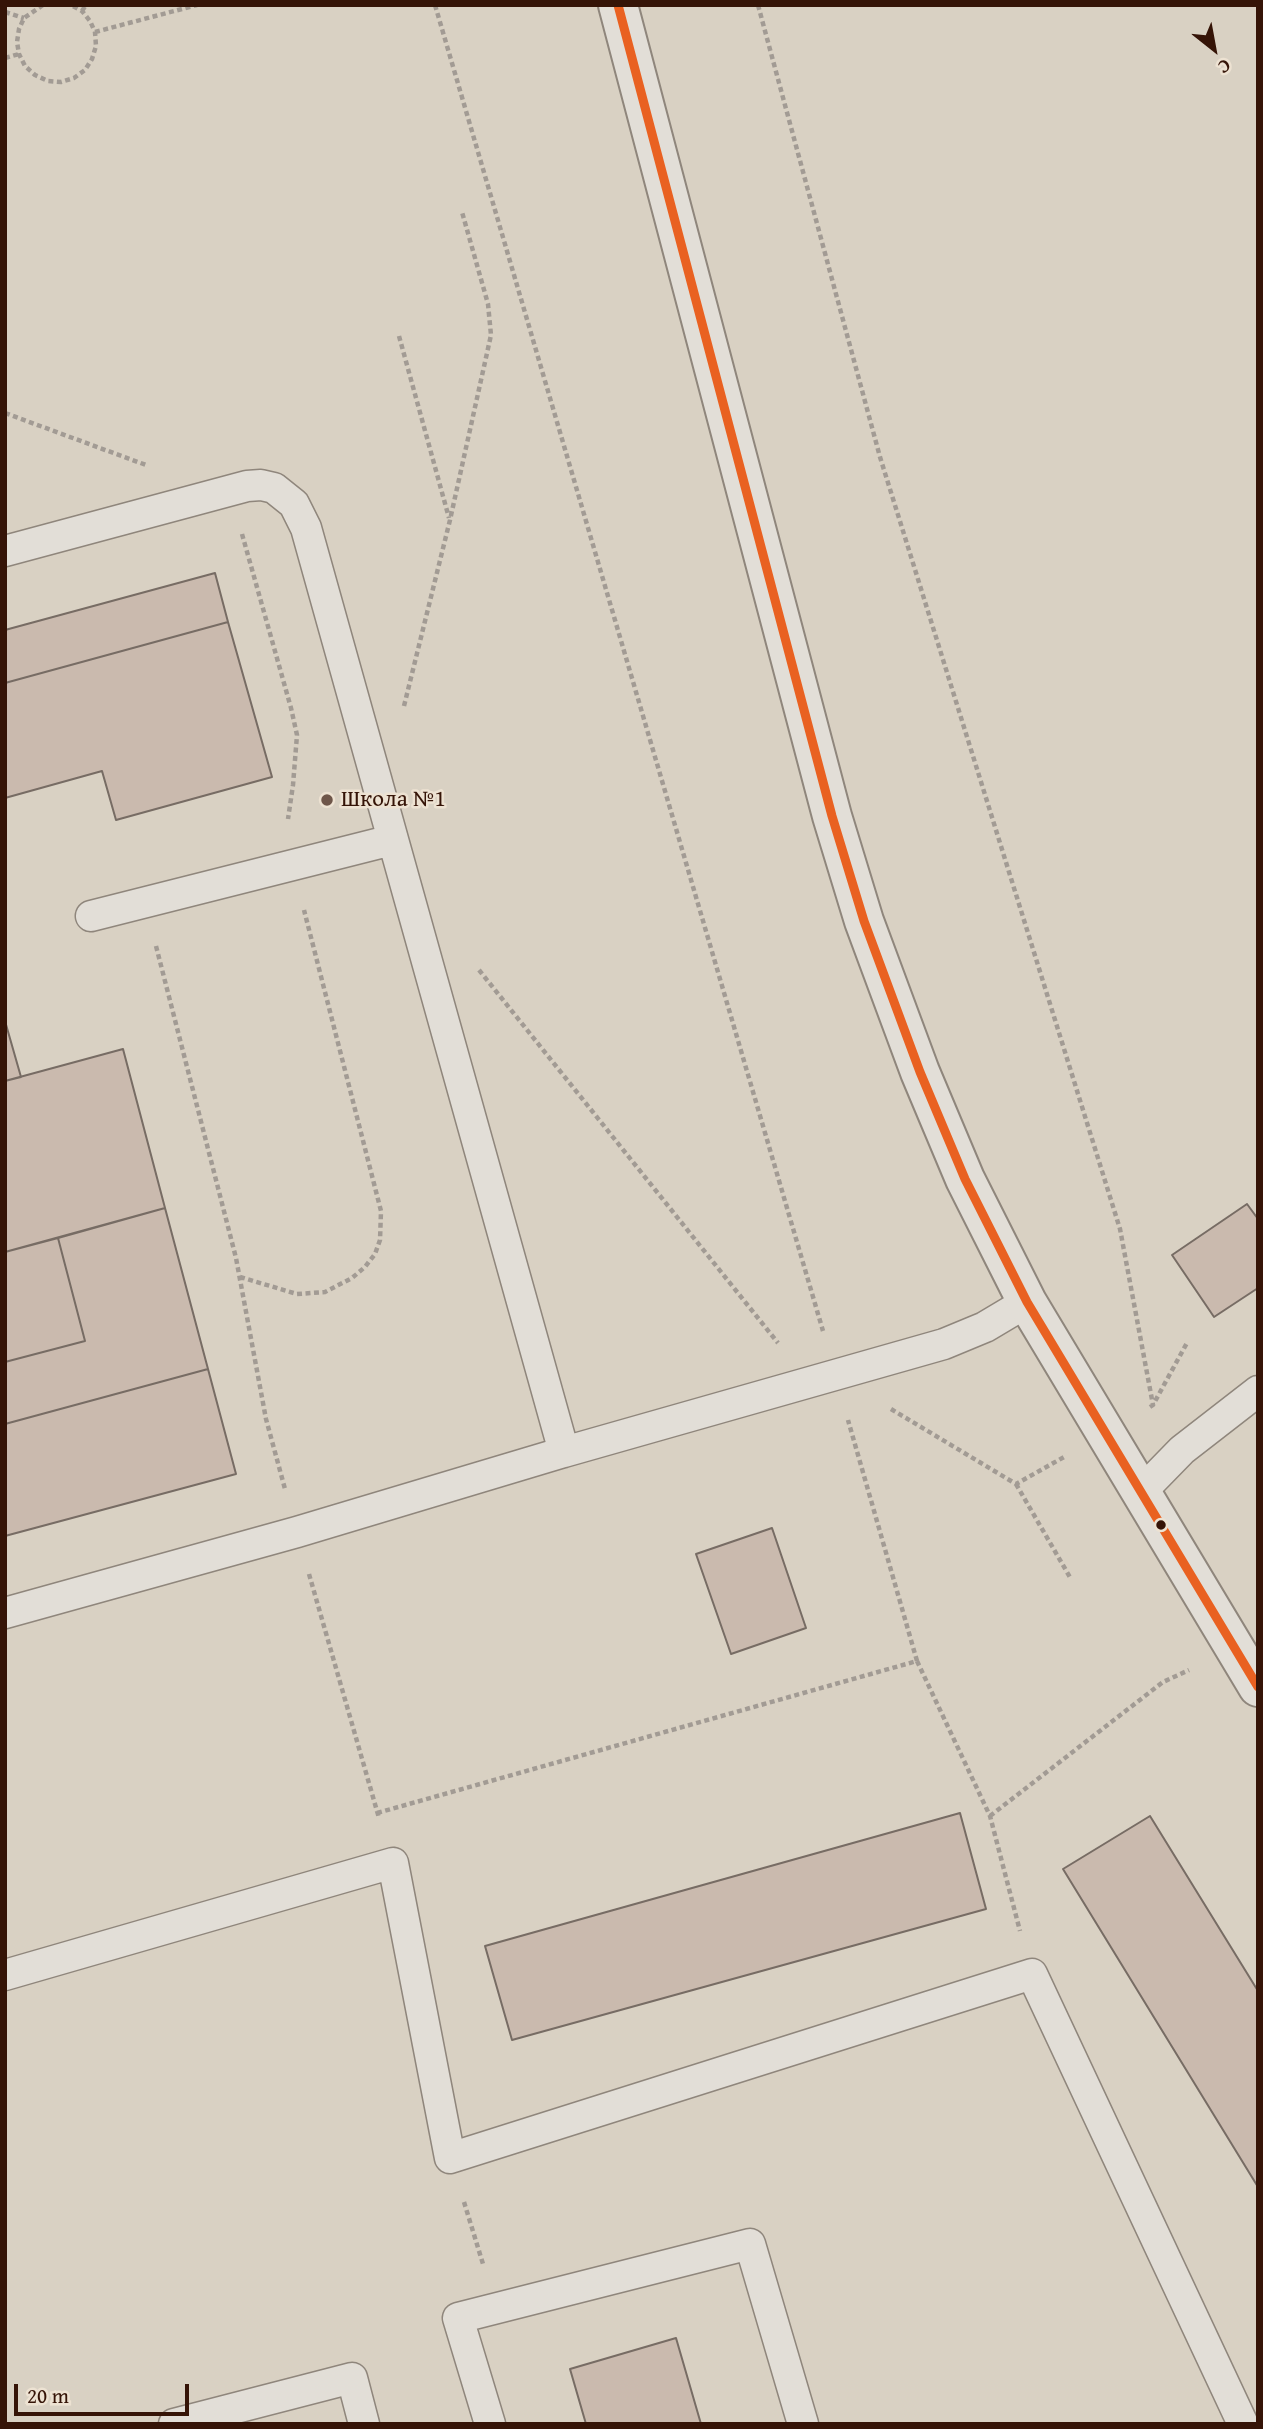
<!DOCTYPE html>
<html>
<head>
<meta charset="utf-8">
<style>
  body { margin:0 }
  #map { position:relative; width:1263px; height:2429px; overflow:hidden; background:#d9d1c3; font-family:"Gentium Book Plus",serif }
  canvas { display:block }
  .frame { position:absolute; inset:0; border:7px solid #351407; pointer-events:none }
  .north { position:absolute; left:1179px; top:14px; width:70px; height:70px; -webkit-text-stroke:5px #ede2d2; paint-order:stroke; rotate:149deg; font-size:19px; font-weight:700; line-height:28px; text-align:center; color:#351407 }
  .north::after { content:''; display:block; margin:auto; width:24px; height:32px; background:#351407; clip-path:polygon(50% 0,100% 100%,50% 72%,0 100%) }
  .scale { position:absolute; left:14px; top:2384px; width:175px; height:32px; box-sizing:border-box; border:4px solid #351407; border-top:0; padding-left:9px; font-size:21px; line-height:24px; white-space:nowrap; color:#351407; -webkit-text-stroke:5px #ede2d2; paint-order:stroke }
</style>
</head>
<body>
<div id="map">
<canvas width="1263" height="2429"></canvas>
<div class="frame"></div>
<div class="north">С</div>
<div class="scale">20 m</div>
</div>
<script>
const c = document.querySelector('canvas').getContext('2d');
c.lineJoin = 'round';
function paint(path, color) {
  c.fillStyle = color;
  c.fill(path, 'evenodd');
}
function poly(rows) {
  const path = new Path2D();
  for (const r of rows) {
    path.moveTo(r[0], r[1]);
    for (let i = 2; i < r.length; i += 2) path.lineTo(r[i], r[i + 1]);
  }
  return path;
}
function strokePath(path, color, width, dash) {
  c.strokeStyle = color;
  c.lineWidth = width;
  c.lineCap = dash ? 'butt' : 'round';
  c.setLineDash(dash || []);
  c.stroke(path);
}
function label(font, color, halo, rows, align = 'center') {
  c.font = font + ' "Gentium Book Plus",serif';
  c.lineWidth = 5;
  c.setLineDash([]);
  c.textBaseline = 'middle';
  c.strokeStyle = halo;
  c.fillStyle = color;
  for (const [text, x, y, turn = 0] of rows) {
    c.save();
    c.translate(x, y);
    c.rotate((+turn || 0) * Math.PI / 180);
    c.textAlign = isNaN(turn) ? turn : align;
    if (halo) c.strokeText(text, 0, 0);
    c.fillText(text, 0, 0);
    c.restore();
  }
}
const building = poly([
  [215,573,228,622,5,683,5,630,215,573],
  [228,622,272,777,116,820,102,771,5,798,5,683,228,622],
  [5,1021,21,1077,5,1081,5,1021],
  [123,1049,165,1208,5,1252,5,1081,123,1049],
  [1247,1204,1258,1219,1258,1288,1214,1317,1172,1255,1247,1204],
  [165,1208,208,1369,5,1424,5,1362,85,1341,58,1238,165,1208],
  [58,1238,85,1341,5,1362,5,1252,58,1238],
  [208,1369,236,1474,5,1536,5,1424,208,1369],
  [772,1528,806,1628,731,1654,696,1554,772,1528],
  [960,1813,986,1909,512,2040,485,1946,960,1813],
  [1150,1816,1258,1991,1258,2187,1063,1869,1150,1816],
  [676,2338,701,2424,586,2424,570,2369,676,2338]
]);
paint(building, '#cabaae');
strokePath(building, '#776c64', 2);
const service = poly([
  [5,551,247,486,261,485,274,488,294,504,306,528,564,1452,944,1344,985,1327,1027,1302],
  [91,916,392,840],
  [1141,1492,1182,1450,1258,1391],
  [5,1613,297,1532,564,1452],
  [5,1975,393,1863,450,2158,1032,1974,1243,2424],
  [174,2424,352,2378,364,2424],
  [490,2424,458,2318,750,2244,803,2424]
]);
const tertiary = poly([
  [618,5,832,816,864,921,920,1072,965,1179,1027,1302,1258,1687]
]);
strokePath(service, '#8f867c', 33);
strokePath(tertiary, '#8f867c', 42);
strokePath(poly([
  [43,5,24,18,19,29,17,42,19,54,25,66,35,75,48,81,61,82,74,78,85,70,92,59,96,46,95,32,90,21,82,11,71,5],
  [435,5,823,1331],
  [758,5,880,457,1120,1229,1153,1405],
  [82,11,86,5],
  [5,12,24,18],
  [95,32,197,5],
  [5,58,19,54],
  [399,336,449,518],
  [5,413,146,465],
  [242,534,291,708,297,735,293,785,288,819],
  [404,706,450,520,491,335,488,304,462,212],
  [156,946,236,1258,266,1419,285,1489],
  [479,970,778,1343],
  [240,1277,297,1294,325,1292,352,1278,365,1267,375,1254,380,1240,381,1211,304,910],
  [1150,1407,1153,1405,1188,1341],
  [891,1409,1016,1484,1064,1457],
  [1016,1484,1071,1579],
  [309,1574,379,1818],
  [917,1661,990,1816,1020,1931],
  [377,1813,917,1661,848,1420],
  [990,1816,1163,1682,1189,1670],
  [464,2202,483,2264]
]), '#a29b94', 4.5, [5, 3.5]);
strokePath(service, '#e2ded7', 30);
strokePath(tertiary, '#e2ded7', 38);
strokePath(poly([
  [618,5,832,816,864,921,920,1072,965,1179,1027,1302,1258,1687]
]), '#e96121', 9);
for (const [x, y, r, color] of [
  [327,800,7,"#6e5649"],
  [1161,1525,6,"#351407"]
]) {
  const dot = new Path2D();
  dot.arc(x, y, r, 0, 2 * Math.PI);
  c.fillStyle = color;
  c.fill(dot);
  strokePath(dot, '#ede2d2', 2.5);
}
label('23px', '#351407', '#ede2d2', [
  ["Школа №1",341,800]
], 'left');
</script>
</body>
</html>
